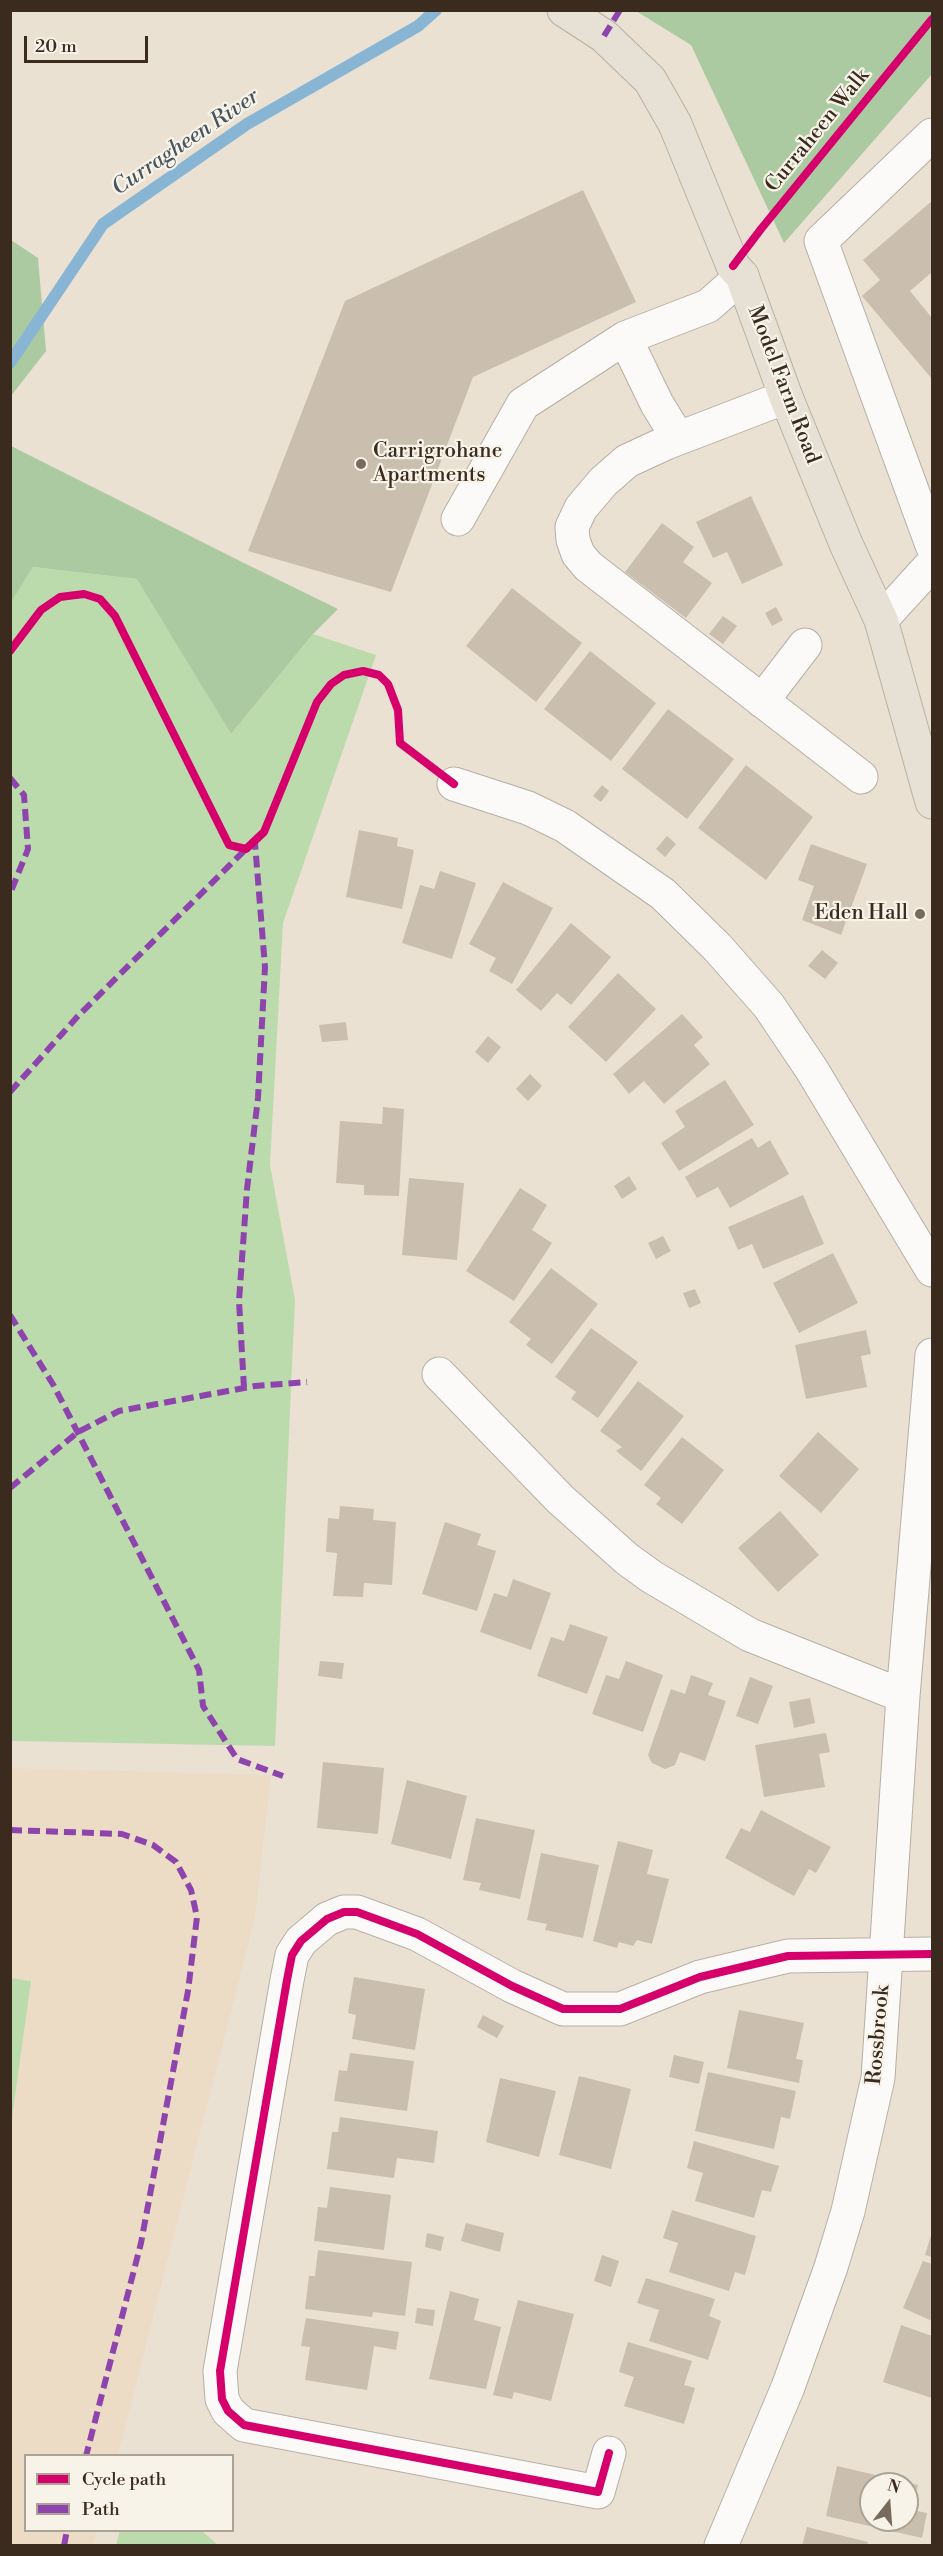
<!DOCTYPE html>
<html>
<head>
<meta charset="utf-8">
<style>
  body { margin:0 }
  #map { position:relative; width:943px; height:2556px; overflow:hidden; background:#eae1d3; font-family:"Libre Bodoni",serif }
  canvas { display:block }
  .frame { position:absolute; inset:0; border:12px solid #3b2a1e; pointer-events:none }
  .legend { position:absolute; left:24px; top:2454px; width:210px; height:78px; box-sizing:border-box; background:#f7f3e8; border:2px solid #aca397; margin:0; padding:8px 10px; list-style:none; font-size:18px; color:#3b2a1e }
  .legend li { display:flex; align-items:center; gap:12px; height:30px }
  .legend b { width:30px; border:2px solid #aca397 }
  .north { position:absolute; left:859px; top:2472px; width:60px; height:60px; box-sizing:border-box; background:#f7f3e8; border:2px solid #aca397; border-radius:50%; rotate:17deg; font-size:16px; font-weight:700; line-height:24px; text-align:center; color:#3b2a1e }
  .north::after { content:''; display:block; margin:auto; width:21px; height:27px; background:#786a5d; clip-path:polygon(50% 0,100% 100%,50% 72%,0 100%) }
  .scale { position:absolute; left:24px; top:36px; width:124px; height:27px; box-sizing:border-box; border:3px solid #3b2a1e; border-top:0; padding-left:8px; font-size:18px; line-height:21px; white-space:nowrap; color:#3b2a1e; -webkit-text-stroke:4px #f7f3e8; paint-order:stroke }
</style>
</head>
<body>
<div id="map">
<canvas width="943" height="2556"></canvas>
<div class="frame"></div>
<ul class="legend">
<li><b style="height:8px;background:#d6006c"></b>Cycle path</li>
<li><b style="height:8px;background:#8e44ad"></b>Path</li>
</ul>
<div class="north">N</div>
<div class="scale">20 m</div>
</div>
<script>
const c = document.querySelector('canvas').getContext('2d');
c.lineJoin = 'round';
function paint(path, color) {
  c.fillStyle = color;
  c.fill(path, 'evenodd');
}
function poly(rows) {
  const path = new Path2D();
  for (const r of rows) {
    path.moveTo(r[0], r[1]);
    for (let i = 2; i < r.length; i += 2) path.lineTo(r[i], r[i + 1]);
  }
  return path;
}
function strokePath(path, color, width, dash) {
  c.strokeStyle = color;
  c.lineWidth = width;
  c.lineCap = dash ? 'butt' : 'round';
  c.setLineDash(dash || []);
  c.stroke(path);
}
function label(font, color, halo, rows, align = 'center') {
  c.font = font + ' "Libre Bodoni",serif';
  c.lineWidth = 4.5;
  c.setLineDash([]);
  c.textBaseline = 'middle';
  c.strokeStyle = halo;
  c.fillStyle = color;
  for (const [text, x, y, turn = 0] of rows) {
    c.save();
    c.translate(x, y);
    c.rotate((+turn || 0) * Math.PI / 180);
    c.textAlign = isNaN(turn) ? turn : align;
    if (halo) c.strokeText(text, 0, 0);
    c.fillText(text, 0, 0);
    c.restore();
  }
}
paint(poly([
  [11,1768,271,1775,255,1917,118,2455,26,2456,26,2530,97,2531,93,2545,11,2546]
]), '#ecdcc6');
paint(poly([
  [33,567,138,579,231,734,313,634,376,655,283,923,270,1165,295,1300,275,1746,11,1741,10,602],
  [11,1978,31,1981,11,2125,10,1978],
  [120,2530,202,2531,218,2545,116,2545]
]), '#bcdbac');
paint(poly([
  [636,11,932,11,932,74,784,243,691,45],
  [11,240,38,258,46,351,11,396],
  [11,446,242,562,338,609,313,634,231,734,137,579,33,567,11,602]
]), '#abcaa1');
strokePath(poly([
  [10,363,103,224,247,124,418,26,436,10]
]), '#89b5d4', 12);
paint(poly([
  [583,190,636,302,473,377,391,592,248,551,345,301],
  [932,201,932,272,910,291,932,318,932,379,862,296,880,280,863,260],
  [751,496,783,565,742,584,727,552,713,558,696,522],
  [662,523,694,547,683,562,712,583,686,618,625,572],
  [512,588,582,643,536,702,466,646],
  [776,607,783,620,772,626,765,613],
  [723,616,737,626,723,644,709,634],
  [590,651,656,703,611,761,544,709],
  [668,709,734,759,687,819,622,769],
  [746,765,813,817,766,880,698,828],
  [602,785,609,791,601,802,593,796],
  [359,830,398,838,397,846,414,850,402,909,346,897],
  [667,836,676,844,665,857,656,849],
  [811,844,867,864,841,935,802,920,814,886,798,880],
  [440,871,476,883,452,959,402,943,420,885,434,889],
  [503,882,553,908,512,984,489,971,496,958,469,944],
  [571,923,611,957,571,1005,557,993,541,1011,516,990],
  [822,950,838,963,825,979,808,966],
  [618,973,656,1009,606,1062,568,1027],
  [682,1014,703,1037,694,1045,710,1064,664,1104,644,1081,629,1094,613,1074],
  [346,1022,348,1040,322,1042,319,1025],
  [488,1036,501,1047,488,1063,475,1052],
  [530,1074,542,1086,528,1101,516,1089],
  [725,1080,754,1125,679,1171,661,1143,685,1127,675,1111],
  [383,1107,404,1109,399,1196,364,1195,364,1185,336,1183,340,1121,382,1124],
  [752,1138,758,1148,770,1140,789,1174,730,1208,718,1187,697,1198,685,1177],
  [629,1176,637,1189,622,1199,614,1186],
  [409,1178,464,1183,457,1260,402,1255],
  [520,1188,547,1205,532,1230,552,1243,514,1301,466,1271],
  [803,1195,824,1244,763,1269,752,1244,738,1250,728,1227],
  [663,1236,671,1251,656,1259,648,1243],
  [833,1253,858,1303,799,1333,773,1283],
  [551,1268,598,1304,552,1364,526,1345,531,1339,509,1322],
  [695,1289,701,1303,689,1308,683,1293],
  [591,1328,638,1362,598,1418,571,1399,576,1392,555,1377],
  [866,1330,871,1354,861,1356,867,1387,806,1399,795,1345],
  [638,1381,684,1416,641,1471,616,1451,622,1447,600,1431],
  [818,1432,859,1469,821,1513,779,1476],
  [682,1437,724,1470,682,1524,656,1504,661,1498,644,1485],
  [340,1506,374,1509,373,1520,396,1522,392,1585,364,1583,363,1597,333,1596,337,1553,326,1552,328,1518,339,1519],
  [780,1511,819,1555,778,1592,738,1548],
  [445,1522,481,1534,477,1545,496,1551,477,1611,422,1594],
  [513,1579,551,1593,531,1650,480,1632,494,1593,507,1597],
  [570,1624,608,1637,587,1694,537,1676,551,1637,564,1641],
  [320,1661,344,1663,342,1679,318,1676],
  [626,1661,663,1675,643,1732,592,1714,606,1675,619,1679],
  [691,1675,713,1683,708,1695,726,1701,705,1761,680,1752,675,1765,665,1769,652,1763,648,1755,671,1689,685,1694],
  [750,1677,773,1686,758,1724,736,1716],
  [810,1698,815,1723,794,1728,789,1702],
  [826,1733,830,1752,819,1754,825,1787,764,1797,755,1745],
  [323,1762,384,1768,378,1834,317,1828],
  [407,1780,467,1796,451,1859,391,1844],
  [761,1810,831,1847,816,1873,809,1869,794,1896,725,1858,741,1828,750,1832],
  [476,1818,535,1830,520,1899,479,1890,481,1883,463,1880],
  [618,1841,653,1850,647,1874,669,1879,652,1944,637,1940,633,1946,619,1942,617,1948,593,1941],
  [541,1853,599,1865,583,1938,545,1930,547,1924,527,1920],
  [354,1977,425,1989,415,2050,352,2039,356,2015,348,2013],
  [739,2010,804,2023,796,2059,803,2060,799,2083,727,2068],
  [483,2015,504,2026,497,2038,477,2027],
  [350,2053,414,2061,407,2111,334,2101,339,2070,347,2071],
  [674,2055,704,2062,699,2084,669,2077],
  [708,2072,796,2091,790,2119,781,2117,774,2149,695,2131],
  [579,2076,631,2089,611,2169,559,2155],
  [500,2078,556,2091,539,2157,486,2142],
  [340,2117,438,2131,434,2163,397,2158,394,2178,327,2169,332,2132,338,2132],
  [694,2141,779,2166,771,2192,762,2190,754,2218,695,2201,703,2173,687,2168],
  [330,2187,391,2195,384,2250,314,2241,318,2207,327,2208],
  [672,2210,756,2236,745,2275,735,2272,729,2291,669,2272,678,2243,663,2238],
  [466,2223,504,2233,500,2252,461,2241],
  [932,2232,932,2257,925,2255],
  [427,2233,444,2237,441,2251,425,2247],
  [318,2250,412,2262,405,2316,373,2312,372,2317,305,2309,309,2276,315,2276],
  [602,2255,619,2261,611,2287,594,2281],
  [923,2261,932,2264,932,2321,903,2308],
  [646,2278,715,2299,709,2316,721,2321,708,2360,649,2341,659,2310,637,2303],
  [450,2291,479,2299,474,2320,501,2327,486,2389,429,2379],
  [518,2300,574,2314,551,2401,514,2392,512,2399,493,2395],
  [417,2308,435,2310,433,2326,415,2323],
  [306,2318,399,2332,396,2350,374,2346,367,2390,305,2380,310,2347,301,2346],
  [901,2325,932,2336,932,2398,883,2382],
  [628,2342,692,2361,684,2385,695,2388,684,2424,624,2406,634,2377,619,2372],
  [837,2466,918,2485,912,2510,927,2513,922,2538,826,2516],
  [871,2484,907,2484,907,2520,871,2520],
  [807,2527,868,2542,867,2546,802,2546]
]), '#cabeae');
const minor = poly([
  [932,135,821,241,932,545],
  [625,338,657,404,678,438],
  [786,397,666,443,627,461,603,482,581,508,572,527,573,540,578,554,588,566,861,777],
  [458,519,523,404,625,338,708,306,742,276],
  [881,620,932,564],
  [762,701,805,645],
  [454,784,528,808,565,826,663,894,717,947,769,1006,812,1070,932,1270],
  [439,1374,560,1499,627,1559,652,1577,750,1635,903,1696],
  [609,2453,598,2492,244,2425,228,2411,222,2399,220,2371,287,1980,292,1955,301,1941,327,1919,344,1912,357,1912,417,1934,512,1986,563,2009,620,2009,700,1977,788,1956,932,1954],
  [721,2546,788,2387,831,2267,848,2211,878,2078,903,1696,932,1355]
]);
const major = poly([
  [564,10,604,36,650,80,675,124,733,266,742,276,786,397,846,544,881,620,932,802]
]);
strokePath(minor, '#b6afa5', 35);
strokePath(major, '#b6afa5', 35);
strokePath(minor, '#fcfaf8', 33);
strokePath(major, '#e7e1d5', 33);
strokePath(poly([
  [604,36,620,10],
  [10,778,24,795,28,849,10,894],
  [10,1092,78,1016,246,849],
  [10,1315,54,1386,199,1670,203,1706,237,1759,283,1776],
  [244,1388,239,1301,247,1189,258,1098,265,967,255,843],
  [10,1488,78,1432,119,1411,255,1386,307,1382],
  [10,1830,122,1834,153,1845,176,1862,191,1890,197,1917,188,1991,141,2243,86,2456],
  [64,2546,67,2530]
]), '#8e44ad', 6, [12, 6]);
strokePath(poly([
  [733,266,761,229,932,19],
  [10,651,41,610,60,597,84,594,100,599,115,616,229,845,246,849,264,832,317,702,331,684,344,675,363,671,379,675,388,684,398,710,400,743,454,784],
  [609,2453,598,2492,244,2425,228,2411,222,2399,220,2371,287,1980,292,1955,301,1941,327,1919,344,1912,357,1912,417,1934,512,1986,563,2009,620,2009,700,1977,788,1956,932,1954]
]), '#d6006c', 8);
for (const [x, y, r, color] of [
  [361,464,6,"#786a5d"],
  [920,914,6,"#786a5d"]
]) {
  const dot = new Path2D();
  dot.arc(x, y, r, 0, 2 * Math.PI);
  c.fillStyle = color;
  c.fill(dot);
  strokePath(dot, '#f7f3e8', 2);
}
label('21px', '#3b2a1e', '#f7f3e8', [
  ["Curraheen Walk",818,131,-51],
  ["Model Farm Road",783,385,69],
  ["Rossbrook",879,2035,-85]
]);
label('21px', '#3b2a1e', '#f7f3e8', [
  ["Carrigrohane",373,452],
  ["Apartments",373,476],
  ["Eden Hall",908,914,"right"]
], 'left');
label('italic 22px', '#48545e', '#f7f3e8', [
  ["Curragheen River",186,143,-34]
]);
</script>
</body>
</html>
